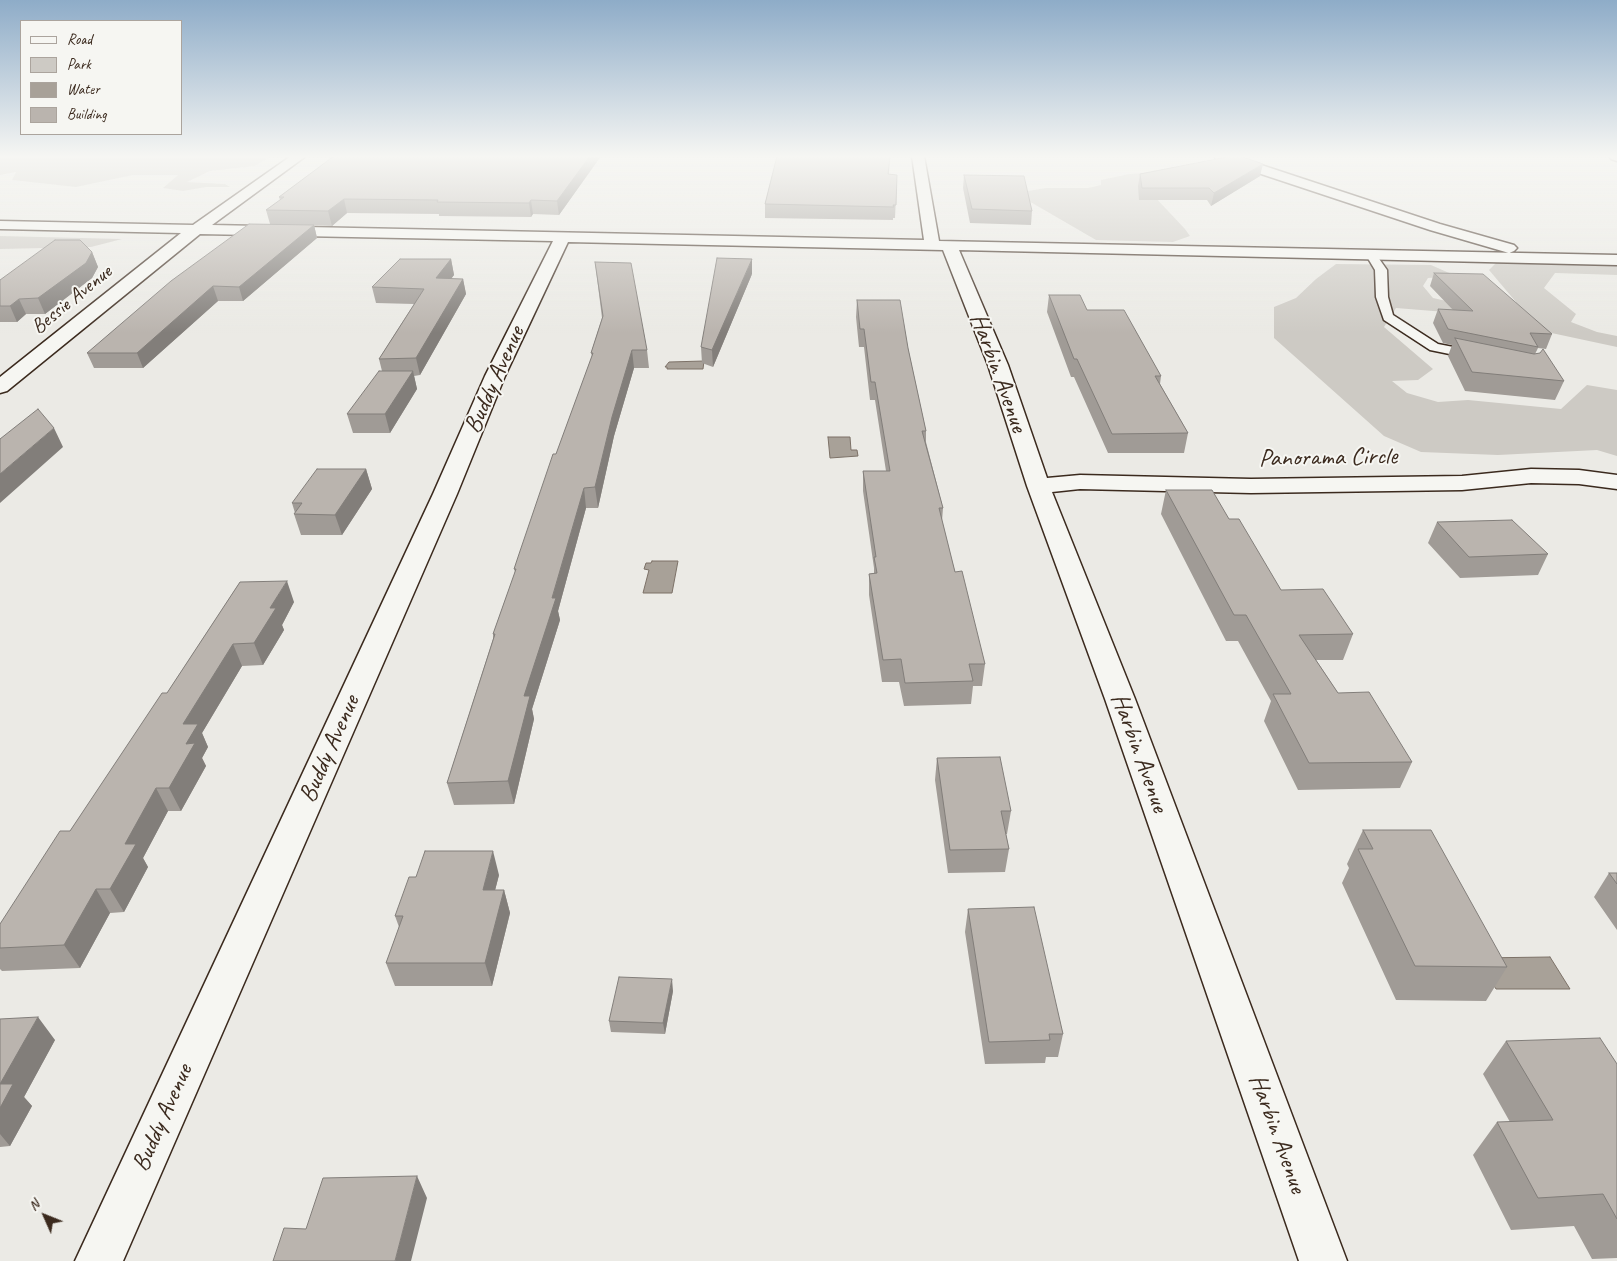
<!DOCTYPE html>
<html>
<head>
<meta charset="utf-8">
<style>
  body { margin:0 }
  #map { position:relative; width:1617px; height:1261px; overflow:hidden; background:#ebeae5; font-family:Caveat,sans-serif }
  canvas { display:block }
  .legend { position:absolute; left:20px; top:20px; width:162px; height:115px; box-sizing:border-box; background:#f6f6f2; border:1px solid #aba49d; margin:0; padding:6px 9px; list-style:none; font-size:15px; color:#3b2a1e }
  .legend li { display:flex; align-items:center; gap:10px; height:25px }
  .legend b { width:25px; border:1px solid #aba49d }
  .north { position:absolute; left:20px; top:1191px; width:50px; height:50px; -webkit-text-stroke:4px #f6f6f2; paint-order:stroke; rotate:314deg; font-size:14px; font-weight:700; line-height:20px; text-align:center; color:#3b2a1e }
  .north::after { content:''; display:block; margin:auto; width:18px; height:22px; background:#3b2a1e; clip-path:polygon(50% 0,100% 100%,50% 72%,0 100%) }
</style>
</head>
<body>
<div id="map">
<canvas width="1617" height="1261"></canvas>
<ul class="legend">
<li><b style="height:6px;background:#f6f6f2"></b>Road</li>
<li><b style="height:14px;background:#cdcac4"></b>Park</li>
<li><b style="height:14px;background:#a8a198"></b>Water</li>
<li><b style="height:14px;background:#bab4ae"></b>Building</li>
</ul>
<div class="north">N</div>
</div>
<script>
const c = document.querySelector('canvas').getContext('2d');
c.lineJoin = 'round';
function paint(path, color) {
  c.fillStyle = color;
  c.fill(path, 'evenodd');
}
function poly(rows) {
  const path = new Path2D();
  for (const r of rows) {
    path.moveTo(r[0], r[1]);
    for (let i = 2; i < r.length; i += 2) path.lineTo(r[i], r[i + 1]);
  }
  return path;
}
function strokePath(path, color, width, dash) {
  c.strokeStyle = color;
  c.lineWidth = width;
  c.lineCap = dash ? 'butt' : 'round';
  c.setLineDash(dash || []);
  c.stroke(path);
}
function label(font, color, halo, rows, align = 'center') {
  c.font = font + ' Caveat,sans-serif';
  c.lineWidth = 4;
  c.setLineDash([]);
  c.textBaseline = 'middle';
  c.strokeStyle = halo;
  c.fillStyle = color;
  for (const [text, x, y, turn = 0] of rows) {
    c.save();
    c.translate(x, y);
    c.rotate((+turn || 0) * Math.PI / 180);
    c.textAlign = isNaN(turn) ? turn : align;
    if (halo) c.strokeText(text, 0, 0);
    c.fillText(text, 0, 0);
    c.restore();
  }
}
paint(poly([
  [0,156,271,156,255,166,210,171,187,182,225,184,230,187,206,187,183,191,163,188,178,175,133,175,76,187,12,180,16,172,0,175],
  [1154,172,1154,196,1185,229,1190,236,1173,242,1096,240,1015,193,1046,188,1088,188,1101,185,1101,180,1129,174],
  [0,236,122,239,91,247,0,249],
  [1497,262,1617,264,1617,275,1555,273,1544,288,1576,314,1571,322,1597,332,1617,336,1617,347,1458,313,1396,308,1384,327,1433,369,1418,380,1392,381,1407,393,1438,402,1468,400,1561,409,1587,385,1617,390,1617,456,1597,450,1498,455,1421,452,1384,436,1274,338,1274,307,1296,298,1316,279,1336,264,1431,265,1456,276,1428,278,1423,286,1433,298,1451,302,1495,304,1516,302,1489,270]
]), '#cdcac4');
const water = poly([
  [704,361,703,369,667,369,667,367,665,367,669,362,704,361],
  [828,437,850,437,851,450,857,450,858,456,830,458,828,437],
  [652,561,678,561,672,593,643,593,649,570,644,569,646,563,651,563,652,561],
  [1550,957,1570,989,1496,989,1477,958,1550,957]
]);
paint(water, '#a8a198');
strokePath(water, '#7c7167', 1);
const lane = poly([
  [1371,252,1375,253,1387,270,1388,297,1393,315,1438,344,1479,352,1480,355,1479,358,1474,359,1430,350,1384,320,1376,297,1375,270,1366,255,1371,252]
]);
const street = poly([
  [291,156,306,156,212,225,924,240,912,156,924,156,939,241,1617,255,1617,265,959,250,1008,365,1047,478,1080,475,1251,479,1462,476,1531,469,1579,470,1617,475,1617,489,1579,484,1531,483,1462,490,1251,493,1080,489,1052,492,1135,699,1347,1261,1299,1261,1105,699,1027,486,988,365,943,250,568,242,505,376,457,494,123,1261,75,1261,433,494,485,376,553,241,200,234,7,391,0,393,0,377,181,233,0,229,0,221,193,225,291,156],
  [1214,156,1234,156,1440,224,1514,245,1517,248,1514,251,1509,253,1430,230,1216,159,1214,156],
  [1609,156,1617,156,1617,161,1611,159,1609,156]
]);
strokePath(lane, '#3b2a1e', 3);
strokePath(street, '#3b2a1e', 3);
paint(lane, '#f6f6f2');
paint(street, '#f6f6f2');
paint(poly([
  [334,156,601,156,559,215,533,214,531,217,439,216,439,214,347,213,332,226,314,225,317,238,243,301,218,301,143,368,94,368,87,353,270,224,266,210,280,200,279,197],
  [777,156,890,156,889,174,897,175,895,218,893,218,893,220,765,218,765,204],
  [1140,174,1260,176,1211,206,1207,200,1139,200,1138,186],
  [964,175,1032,211,1031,225,970,223,963,188],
  [92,252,98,267,92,278,45,314,26,314,17,322,0,322,0,280],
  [451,259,454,275,451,279,463,279,466,294,420,375,414,376,417,389,390,433,353,433,347,414,382,371,379,359,414,304,376,303,372,287],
  [595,262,647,350,649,368,634,368,614,436,598,508,586,508,558,611,560,620,532,709,534,719,514,804,454,805,447,783,493,639,493,634,515,572,514,569,592,356,591,353,602,318],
  [1434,273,1552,334,1546,349,1538,348,1535,354,1564,381,1555,400,1465,391,1448,356,1452,345,1443,343,1433,323,1438,309,1453,310,1430,286],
  [752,274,713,367,702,363,701,347],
  [1049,295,1087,310,1161,376,1160,384,1188,433,1184,453,1108,453,1074,377,1071,377,1047,312],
  [857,300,908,348,926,431,926,442,943,508,942,521,955,572,985,664,982,686,973,686,971,704,904,706,899,682,882,682,869,595,869,574,874,573,874,568,863,491,863,471,886,471,875,400,870,400,864,347,859,347,856,317],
  [366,469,372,489,342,535,301,535,294,514,295,513,292,503],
  [1166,490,1229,519,1281,590,1353,634,1343,660,1316,660,1338,693,1412,762,1400,788,1298,790,1264,721,1271,701,1238,641,1226,641,1161,514],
  [1437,522,1548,554,1538,575,1460,578,1428,543],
  [240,582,294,602,282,625,284,630,263,665,242,666,202,733,208,747,202,758,206,766,181,811,168,811,143,858,148,867,124,912,110,913,80,968,2,971,0,969,0,924,70,831,167,693],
  [937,758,1011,811,1007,834,1006,834,1009,849,1005,872,948,873,935,780],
  [1363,830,1507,967,1486,1001,1396,1000,1342,883,1349,868,1347,864],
  [1609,873,1617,873,1617,930,1594,897],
  [499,875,495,890,504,890,510,913,492,986,395,986,386,963,399,927,395,916],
  [968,909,1063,1034,1058,1057,1046,1057,1045,1063,985,1064,965,932],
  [673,991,665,1034,611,1032,609,1021],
  [0,1019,55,1040,24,1097,32,1106,10,1146,0,1147],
  [1506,1041,1617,1064,1617,1258,1592,1259,1574,1226,1511,1230,1473,1155,1497,1122,1510,1122,1483,1074]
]), '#a09b96');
paint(poly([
  [590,156,601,156,559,215,557,201],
  [1263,164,1260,176,1211,206,1214,193],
  [344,199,347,213,332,226,328,211],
  [531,200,533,214,531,217,529,203],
  [314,225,317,238,243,301,239,287],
  [92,252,98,267,92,278,45,314,38,298],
  [451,259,454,275,439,294,436,278],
  [752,259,752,274,713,367,712,350],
  [463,279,466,294,420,375,416,358],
  [213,286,218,301,143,368,137,353],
  [19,299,26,314,17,322,10,306],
  [632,350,634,368,614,436,598,508,595,487,612,417],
  [413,371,417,389,390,433,385,414],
  [54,428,63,447,0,503,0,474],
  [366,469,372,489,342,535,335,515],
  [584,488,586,508,558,611,560,620,532,709,534,719,514,804,508,781,524,696],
  [287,581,294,602,282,625,284,630,263,665,254,643,270,608],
  [233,644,242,666,202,733,208,747,202,758,206,766,181,811,169,788,186,744,183,724],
  [156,788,168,811,143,858,148,867,124,912,110,889,125,844],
  [493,851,499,875,489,914,483,890],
  [96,889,110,913,80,968,64,945],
  [504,890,510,913,492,986,485,963],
  [672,979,673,991,665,1034,663,1023],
  [38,1017,55,1040,24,1097,32,1106,10,1146,0,1134,0,1084],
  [417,1176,427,1198,411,1261,395,1261]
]), '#827e7a');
const building = poly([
  [334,156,590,156,557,201,531,200,529,203,437,202,438,200,344,199,328,211,266,210,284,197,279,197,334,156],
  [777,156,890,156,888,174,897,175,896,205,893,205,894,207,765,204,777,156],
  [1232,156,1240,156,1263,164,1214,193,1209,188,1142,188,1140,174,1232,156],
  [964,175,1024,176,1032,211,972,209,964,175],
  [249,224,314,225,239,287,213,286,137,353,87,353,171,281,249,224],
  [55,240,80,240,92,252,86,263,38,298,19,299,10,306,0,306,0,280,55,240],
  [717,258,752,259,712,350,701,347,717,258],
  [400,259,451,259,436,278,463,279,416,358,379,359,424,289,372,287,400,259],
  [595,262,631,263,647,350,632,350,612,417,595,487,584,488,552,598,556,598,524,696,530,696,508,781,447,783,495,634,493,634,516,569,514,569,519,554,553,454,556,454,593,353,591,353,603,316,595,262],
  [1434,273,1483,274,1552,334,1530,333,1538,347,1448,329,1438,309,1473,311,1434,273],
  [1049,295,1080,295,1087,310,1124,310,1161,376,1155,376,1188,433,1112,434,1077,359,1074,359,1049,295],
  [857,300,900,300,908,348,926,431,922,431,943,508,939,508,955,572,962,571,985,664,969,664,973,681,905,683,901,659,883,660,869,574,877,573,874,557,876,557,863,471,890,471,875,382,871,382,864,329,860,329,857,300],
  [1455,338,1534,354,1540,353,1543,349,1564,381,1472,372,1455,338],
  [379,371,413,371,385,414,347,414,379,371],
  [38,409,54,428,0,474,0,439,38,409],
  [317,469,366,469,335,515,294,514,302,503,292,503,317,469],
  [1166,490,1212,490,1229,519,1239,519,1281,590,1323,589,1353,634,1299,635,1338,693,1369,692,1412,762,1309,763,1273,694,1291,694,1246,615,1234,615,1166,490],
  [1512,520,1548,554,1469,557,1437,522,1512,520],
  [287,581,270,608,276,608,254,643,233,644,183,724,198,724,186,744,195,743,169,788,156,788,125,844,136,844,110,889,96,889,64,945,0,948,0,924,60,831,70,831,162,693,167,693,240,582,287,581],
  [1000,757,1011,811,1001,811,1009,849,950,850,937,758,1000,757],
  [1363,830,1431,830,1507,967,1415,966,1358,849,1373,849,1363,830],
  [425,851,493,851,483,890,504,890,485,963,386,963,403,916,395,916,409,877,416,877,425,851],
  [1609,873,1617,873,1617,884,1609,873],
  [1034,907,1063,1034,1049,1034,1050,1040,989,1042,968,909,1034,907],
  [619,977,672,979,663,1023,609,1021,619,977],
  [38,1017,0,1084,13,1084,0,1108,0,1019,38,1017],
  [1600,1038,1617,1064,1617,1219,1603,1194,1538,1198,1497,1122,1553,1120,1506,1041,1600,1038],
  [417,1176,395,1261,273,1261,284,1228,306,1229,323,1178,417,1176]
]);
paint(building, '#bab4ae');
strokePath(building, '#827e7a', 1);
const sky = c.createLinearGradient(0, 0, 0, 333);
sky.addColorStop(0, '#8eacc8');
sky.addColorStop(0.47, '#f6f6f3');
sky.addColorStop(1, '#f6f6f300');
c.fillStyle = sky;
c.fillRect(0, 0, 1617, 333);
label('21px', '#3b2a1e', '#f6f6f2', [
  ["Bessie Avenue",72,300,-39]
]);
label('25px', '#3b2a1e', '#f6f6f2', [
  ["Harbin Avenue",998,373,70],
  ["Buddy Avenue",495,380,-66],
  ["Panorama Circle",1328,458,-1],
  ["Buddy Avenue",330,749,-66],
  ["Harbin Avenue",1139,753,70],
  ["Buddy Avenue",163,1118,-66],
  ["Harbin Avenue",1277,1134,70]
]);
</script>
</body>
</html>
